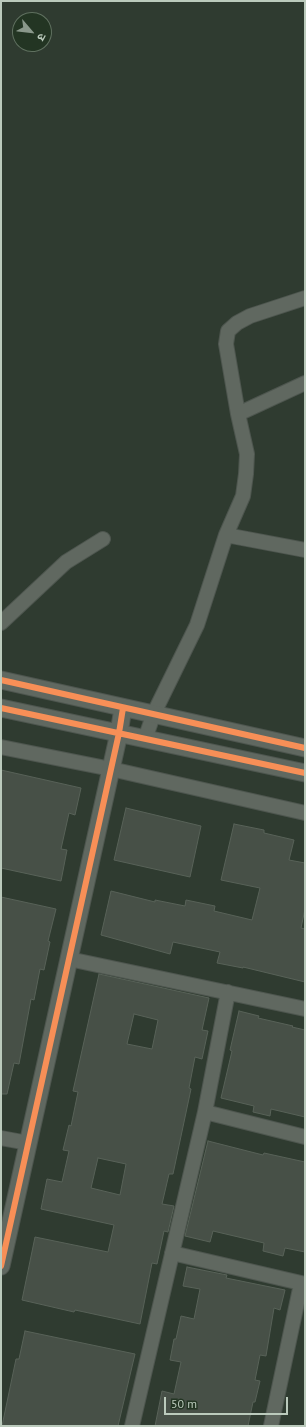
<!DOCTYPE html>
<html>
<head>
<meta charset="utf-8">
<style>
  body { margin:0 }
  #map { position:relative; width:306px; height:1427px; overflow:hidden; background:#2f3b30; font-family:"PT Sans","Noto Sans Devanagari",sans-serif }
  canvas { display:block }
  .frame { position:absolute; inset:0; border:2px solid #bbcabc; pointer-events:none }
  .north { position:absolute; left:12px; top:12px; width:40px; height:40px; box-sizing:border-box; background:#233523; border:1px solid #607160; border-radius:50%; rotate:118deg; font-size:11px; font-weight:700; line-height:16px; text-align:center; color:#bbcabc }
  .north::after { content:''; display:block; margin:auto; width:14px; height:18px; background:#8a988b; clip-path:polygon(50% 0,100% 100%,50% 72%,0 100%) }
  .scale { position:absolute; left:164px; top:1397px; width:124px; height:18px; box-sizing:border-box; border:2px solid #bbcabc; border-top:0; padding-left:5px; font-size:12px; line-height:14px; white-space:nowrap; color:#bbcabc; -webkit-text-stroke:3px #233523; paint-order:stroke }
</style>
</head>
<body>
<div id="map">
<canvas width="306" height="1427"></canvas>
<div class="frame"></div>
<div class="north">उ</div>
<div class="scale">50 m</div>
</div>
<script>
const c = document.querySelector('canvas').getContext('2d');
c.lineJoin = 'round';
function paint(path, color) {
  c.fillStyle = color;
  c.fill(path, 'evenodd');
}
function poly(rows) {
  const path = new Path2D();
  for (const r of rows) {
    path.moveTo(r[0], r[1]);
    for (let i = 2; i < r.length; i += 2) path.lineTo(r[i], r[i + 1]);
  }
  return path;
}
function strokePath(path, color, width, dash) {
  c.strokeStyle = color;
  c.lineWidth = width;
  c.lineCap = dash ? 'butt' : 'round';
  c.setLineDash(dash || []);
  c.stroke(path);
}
const building = poly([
  [1,770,81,788,75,815,69,813,61,849,67,850,61,881,1,868,1,770],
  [126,808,201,826,190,877,114,860,126,808],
  [234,824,264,830,264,833,294,840,289,860,305,863,305,909,301,928,305,929,305,982,243,967,243,968,217,963,220,952,173,942,170,954,101,935,111,891,155,902,155,900,185,906,186,900,215,906,214,911,252,920,260,888,221,880,234,824],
  [1,897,56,909,48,941,50,942,44,970,40,969,34,1000,31,999,19,1064,14,1063,7,1094,1,1094,1,897],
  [99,974,209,998,202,1030,208,1031,202,1059,195,1057,189,1088,191,1089,173,1174,169,1174,162,1204,174,1206,168,1232,164,1231,157,1264,152,1263,140,1324,75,1310,74,1312,22,1300,35,1237,108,1252,114,1225,41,1209,47,1179,62,1182,69,1151,63,1150,69,1125,71,1126,78,1092,73,1091,99,974],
  [134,1014,158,1020,152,1049,127,1044,134,1014],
  [98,1158,126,1164,120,1195,91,1188,98,1158],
  [239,1011,259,1016,258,1018,293,1026,292,1027,305,1030,305,1117,271,1109,270,1116,253,1112,254,1106,221,1098,232,1051,230,1050,239,1011],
  [208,1141,263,1155,264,1153,305,1162,305,1252,285,1248,283,1256,263,1251,264,1243,213,1231,210,1242,185,1236,208,1141],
  [187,1267,227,1275,226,1278,285,1290,280,1310,274,1308,266,1356,260,1355,255,1380,260,1381,255,1402,253,1402,248,1426,155,1426,162,1391,174,1394,181,1362,170,1360,174,1339,176,1339,181,1316,194,1319,200,1289,183,1286,187,1267],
  [25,1331,135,1354,118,1426,2,1426,16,1359,19,1359,25,1331]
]);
paint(building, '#475047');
strokePath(building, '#586258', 1);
const minor = poly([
  [238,414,226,344,228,331,237,323,250,316,305,298],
  [226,535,243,496,246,474,247,454,238,414,305,383],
  [1,623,66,562,103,539],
  [145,739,154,713,197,625,226,535,305,550],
  [1,747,111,769,305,813],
  [69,959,305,1009],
  [205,1112,305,1137],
  [1,1138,28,1143],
  [172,1253,305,1284],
  [132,1426,205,1112,228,992],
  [271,1426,301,1284]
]);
const tertiary = poly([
  [1,680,305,748],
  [1,708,305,773],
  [1,1266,119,733,123,708]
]);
strokePath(minor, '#4e564f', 16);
strokePath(tertiary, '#4e564f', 19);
strokePath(minor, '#606860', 14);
strokePath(tertiary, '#606860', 17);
strokePath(poly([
  [1,680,305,748],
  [1,708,305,773],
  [1,1266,119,733,123,708]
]), '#f78f57', 6);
</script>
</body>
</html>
